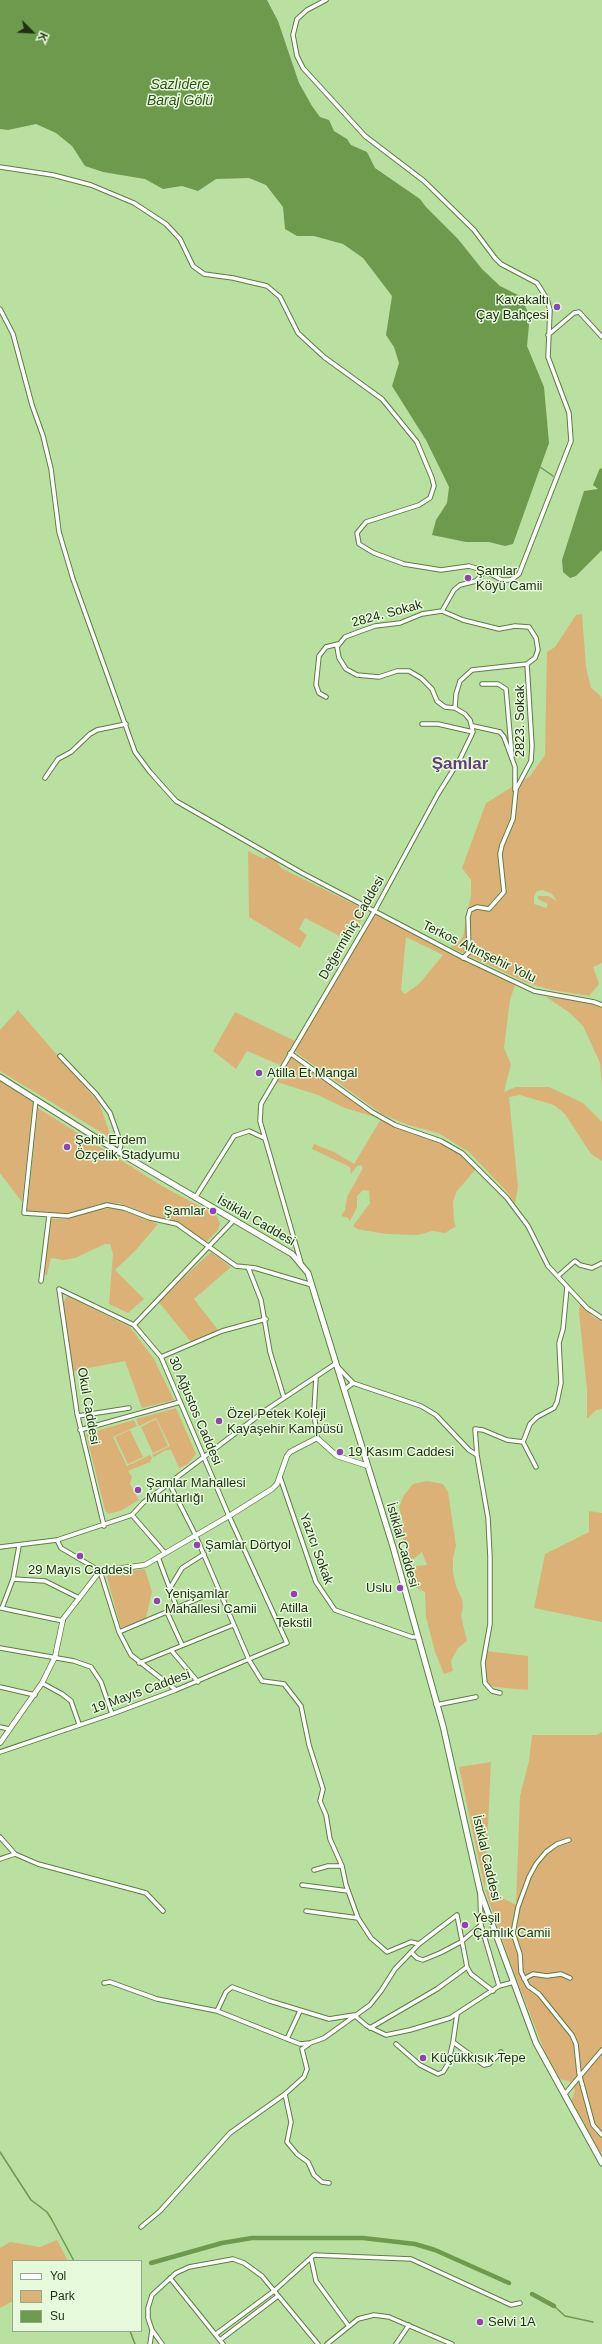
<!DOCTYPE html>
<html>
<head>
<meta charset="utf-8">
<style>
  body { margin:0 }
  #map { position:relative; width:602px; height:2344px; overflow:hidden; background:#b9e0a1; font-family:Arial,sans-serif }
  canvas { display:block }
  .legend { position:absolute; left:12px; top:2260px; width:130px; height:72px; box-sizing:border-box; background:#e6fadb; border:1px solid #96a88c; margin:0; padding:5px 7px; list-style:none; font-size:12px; color:#1f2e15 }
  .legend li { display:flex; align-items:center; gap:8px; height:20px }
  .legend b { width:20px; border:1px solid #96a88c }
  .north { position:absolute; left:12px; top:12px; width:40px; height:40px; -webkit-text-stroke:3px #e6fadb; paint-order:stroke; rotate:114deg; font-size:11px; font-weight:700; line-height:16px; text-align:center; color:#1f2e15 }
  .north::after { content:''; display:block; margin:auto; width:14px; height:18px; background:#1f2e15; clip-path:polygon(50% 0,100% 100%,50% 72%,0 100%) }
</style>
</head>
<body>
<div id="map">
<canvas width="602" height="2344"></canvas>
<ul class="legend">
<li><b style="height:5px;background:#fff"></b>Yol</li>
<li><b style="height:11px;background:#dcb178"></b>Park</li>
<li><b style="height:11px;background:#6d9a4d"></b>Su</li>
</ul>
<div class="north">K</div>
</div>
<script>
const c = document.querySelector('canvas').getContext('2d');
c.lineJoin = 'round';
function paint(path, color) {
  c.fillStyle = color;
  c.fill(path, 'evenodd');
}
function poly(rows) {
  const path = new Path2D();
  for (const r of rows) {
    path.moveTo(r[0], r[1]);
    for (let i = 2; i < r.length; i += 2) path.lineTo(r[i], r[i + 1]);
  }
  return path;
}
function strokePath(path, color, width, dash) {
  c.strokeStyle = color;
  c.lineWidth = width;
  c.lineCap = dash ? 'butt' : 'round';
  c.setLineDash(dash || []);
  c.stroke(path);
}
function label(font, color, halo, rows, align = 'center') {
  c.font = font + ' Arial,sans-serif';
  c.lineWidth = 3;
  c.setLineDash([]);
  c.textBaseline = 'middle';
  c.strokeStyle = halo;
  c.fillStyle = color;
  for (const [text, x, y, turn = 0] of rows) {
    c.save();
    c.translate(x, y);
    c.rotate((+turn || 0) * Math.PI / 180);
    c.textAlign = isNaN(turn) ? turn : align;
    if (halo) c.strokeText(text, 0, 0);
    c.fillText(text, 0, 0);
    c.restore();
  }
}
paint(poly([
  [582,614,586,667,591,688,600,695,602,700,602,963,593,967,599,984,589,996,552,990,525,982,450,947,456,945,463,937,471,894,471,880,462,868,486,803,530,776,545,755,547,652,555,647,576,615],
  [543,890,552,894,557,901,548,896,538,896,538,899,548,904,546,908,534,904,534,897,537,891],
  [248,851,264,859,266,857,272,859,277,861,281,868,362,908,364,915,349,941,305,918,299,929,307,935,300,948,249,917],
  [375,914,487,971,500,974,515,985,510,1000,504,1048,511,1064,504,1092,516,1087,549,1087,583,1103,602,1122,602,1161,591,1154,565,1114,554,1105,520,1095,509,1097,518,1187,515,1204,508,1193,469,1152,438,1133,408,1125,382,1114,294,1051,324,1001,367,920],
  [406,937,443,955,420,983,405,994,401,990],
  [546,997,583,1001,602,1007,602,1086,600,1063,583,1026,570,1013],
  [18,1010,99,1103,112,1139,0,1071,0,1030],
  [235,1012,295,1041,280,1065,247,1051,236,1069,213,1051],
  [291,1057,325,1078,353,1100,396,1124,436,1136,467,1156,476,1169,457,1191,453,1201,454,1222,456,1226,445,1233,432,1231,418,1235,386,1234,357,1229,353,1226,370,1203,369,1191,363,1190,357,1196,357,1207,350,1221,348,1218,341,1216,345,1210,347,1197,363,1168,361,1165,357,1166,351,1174,350,1167,312,1149,314,1144,334,1152,354,1164,381,1119,345,1108,318,1095,277,1082],
  [0,1079,34,1099,22,1202,0,1173],
  [38,1108,162,1186,216,1215,220,1223,218,1230,206,1242,180,1223,152,1216,119,1203,99,1204,69,1214,43,1214,27,1211],
  [117,1208,158,1224,136,1250,115,1270,144,1299,128,1313,109,1304,113,1254,110,1244,105,1244,75,1258,63,1260,51,1258,47,1275,41,1274,46,1219,66,1219,100,1209],
  [211,1252,231,1267,194,1299,218,1330,191,1342,158,1301],
  [67,1296,130,1327,154,1359,174,1400,142,1408,125,1361,73,1371,63,1303],
  [580,1302,593,1317,602,1321,602,1409,596,1410,587,1419,587,1389,579,1313],
  [176,1408,196,1454,188,1464,179,1468,171,1450,166,1450,154,1457,152,1455,170,1446,156,1418,139,1426,136,1419],
  [156,1419,168,1446,153,1453,141,1427],
  [134,1420,137,1426,113,1437,127,1466,150,1455,152,1458,150,1462,128,1471,132,1477,130,1484,139,1500,120,1511,108,1514,105,1510,86,1434],
  [130,1430,143,1457,128,1464,115,1437],
  [427,1481,443,1484,448,1492,456,1546,453,1558,453,1572,456,1586,462,1599,463,1606,461,1616,467,1641,458,1648,451,1661,453,1671,444,1674,435,1652,426,1617,425,1592,415,1587,415,1566,427,1565,422,1552,411,1561,408,1549,403,1541,403,1522,399,1507,404,1495,413,1484],
  [589,1511,602,1513,602,1622,534,1608,545,1554,589,1532],
  [145,1569,152,1592,146,1618,121,1628,106,1574],
  [486,1651,528,1656,528,1690,495,1687,489,1685,486,1680],
  [602,1732,602,2152,600,2153,571,2101,575,2091,571,2082,560,2079,546,2055,515,1975,485,1890,459,1767,491,1762,485,1889,516,1905,520,1796,529,1761,532,1735,597,1735],
  [57,2240,68,2261,13,2261,13,2301,0,2308,0,2248,10,2242,40,2247]
]), '#dcb178');
paint(poly([
  [0,0,267,0,278,21,299,83,312,106,320,117,329,120,334,131,347,139,351,145,367,152,375,168,420,199,426,207,458,239,482,269,500,286,520,296,527,310,529,325,527,346,544,387,549,443,513,544,505,546,489,542,466,542,432,535,436,520,447,503,449,487,426,440,392,386,399,363,394,347,386,335,392,296,363,258,343,244,314,236,297,236,285,229,283,207,266,185,249,178,216,179,198,191,182,186,163,189,145,179,103,172,85,166,72,146,56,133,36,124,8,130,0,129],
  [600,468,602,469,602,550,576,576,570,578,563,572,562,560,584,491,598,489,593,485]
]), '#6d9a4d');
strokePath(poly([
  [540,467,553,476],
  [0,2152,31,2200,47,2212,52,2220,74,2261],
  [554,2306,565,2316,593,2322],
  [130,2331,135,2344]
]), '#6d9a4d', 1.5);
strokePath(poly([
  [151,2263,222,2243,252,2238,363,2238,415,2244,435,2250,509,2283],
  [532,2294,554,2306]
]), '#6d9a4d', 4.5);
const minor = poly([
  [0,167,53,175,91,185,134,203,166,224,180,239,193,266,204,274,233,278,267,286,280,297,298,333,324,357,382,399,417,442,432,478,434,486,430,498,419,505,366,522,357,533,359,544,374,553,404,564,441,570,469,566,485,571,502,580,511,580,519,574,571,441,569,413,548,357,550,310,547,299,537,283,501,264,495,258,474,230,424,181,365,136,303,68,297,56,293,35,297,19,307,10,326,0],
  [0,309,13,334,32,405,43,436,51,469,59,532,73,579,135,752,150,772,176,801,302,873,460,956,534,991,594,1002,602,1005],
  [548,335,574,313,579,312,602,337],
  [442,611,463,620,499,629,515,626,529,627,536,638,538,650,535,658,527,664],
  [482,684,498,684,506,689,512,757],
  [326,697,319,693,316,685,319,656,326,647,338,644],
  [455,708,456,694,460,681,472,670,527,664],
  [422,724,438,724,473,732],
  [473,726,500,732,504,737,515,767,515,790],
  [45,778,58,759,71,752,90,734,97,730,126,724],
  [463,958,469,952,468,917,470,910,477,907,489,909,504,892,500,854,502,845,513,819,516,789,531,761,532,746,527,664],
  [290,1053,372,1112,395,1125,441,1141,462,1153,507,1198,528,1226,548,1266,587,1308,602,1318],
  [60,1056,96,1094,110,1113,121,1144,119,1152],
  [36,1099,24,1213,68,1216,107,1205,124,1208,150,1218,177,1224,236,1266,255,1268,312,1285],
  [195,1198,234,1136,249,1131,264,1138],
  [301,1263,260,1121,261,1104,375,910,438,794,460,759,473,732,470,720,465,714,455,708,445,707,437,701,432,689,421,678,409,671,397,671,379,677,357,675,346,669,339,658,337,647,345,637,361,631,375,626,400,623,422,614,442,611,454,590,460,585,476,581,485,571],
  [248,1267,261,1300,270,1352,284,1398],
  [558,1276,575,1261,580,1265,592,1268,602,1263],
  [41,1281,49,1216],
  [59,1289,77,1413,104,1526],
  [59,1289,134,1325],
  [161,1357,222,1331,266,1319],
  [316,1377,314,1412,317,1438],
  [344,1390,353,1383],
  [78,1416,129,1408],
  [80,1430,180,1402],
  [536,1467,523,1442,530,1424,537,1417,554,1408,557,1402,561,1383,559,1343,563,1329,567,1287],
  [280,1477,316,1582,335,1610,412,1637,417,1637],
  [169,1483,195,1534,249,1660,262,1681,284,1684,301,1706,309,1745,323,1789,320,1801,326,1815,330,1839,342,1866,346,1885,358,1918,371,1938,387,1952,411,1942,419,1944],
  [132,1515,165,1553],
  [57,1540,61,1548,100,1571,119,1632,131,1655,176,1690],
  [0,1547,57,1540,132,1515,143,1503,266,1410,335,1364,353,1383,421,1406,436,1415,469,1450,477,1455],
  [158,1557,177,1608],
  [13,1579,45,1581,79,1598],
  [170,1588,182,1568,204,1554],
  [1,1608,63,1621],
  [2,1608,13,1579,19,1546],
  [167,1612,182,1645],
  [119,1632,219,1590],
  [0,1648,74,1661,91,1667,101,1682,112,1714],
  [171,1650,198,1682],
  [139,1663,233,1625],
  [42,1683,62,1694,71,1701,79,1724],
  [0,1687,35,1695],
  [500,1693,492,1691,485,1683,483,1663,490,1624,490,1557,488,1518,477,1455,475,1429,483,1430,507,1440,523,1442],
  [436,1705,476,1697],
  [0,1727,9,1729],
  [0,1752,112,1714,176,1690,287,1643,229,1516,161,1357,134,1325,233,1221],
  [0,1837,15,1854,38,1864,146,1893,163,1911],
  [569,1840,557,1844,546,1852,536,1864,529,1877,518,1907,513,1933,520,1954,521,1972,528,1986,539,1994,572,2035,576,2044,579,2073,593,2125,602,2135],
  [0,1859,15,1854],
  [314,1870,328,1866,342,1866],
  [302,1885,348,1891],
  [480,1894,481,1925,499,1986],
  [306,1911,358,1918],
  [411,1952,417,1958,423,1960,440,1953,461,1942,481,1925],
  [524,1979,533,1974,547,1976,561,1974,570,1978],
  [104,1983,110,1982,157,1999,217,2011,300,2044,310,2043,324,2038,370,2005,381,1991,395,1969,419,1944,457,1915,467,1967,471,1974,493,1991],
  [217,2011,226,1992,232,1987,270,2001,329,2019,354,2015,367,2026,386,2035,410,2030,450,2018,499,1986,514,1982],
  [457,2014,453,2042,484,2065,489,2064,501,2052],
  [370,2028,437,1989,467,1967],
  [287,2039,300,2011],
  [396,2044,420,2065,438,2074,443,2072,448,2064,453,2042],
  [285,2094,291,2122,287,2142,297,2154,308,2162,314,2175,322,2182,329,2183],
  [564,2095,602,2050],
  [141,2227,160,2211,230,2133,285,2094,304,2077,307,2069,302,2049,309,2044],
  [311,2258,316,2281,348,2325],
  [170,2278,223,2344],
  [216,2334,274,2291,314,2255,411,2259,511,2305,520,2303],
  [220,2340,278,2296],
  [150,2344,152,2330],
  [162,2344,152,2330,148,2318,148,2308,152,2295,176,2273,189,2267,233,2259,244,2263,262,2276,318,2344],
  [327,2344,358,2319,374,2315,389,2317,452,2344],
  [396,2344,409,2325]
]);
const tertiary = poly([
  [0,1743,42,1683,55,1657,63,1619,100,1571,145,1565,229,1516,272,1489,277,1484,287,1456,290,1452,317,1438,337,1456,368,1466]
]);
const secondary = poly([
  [0,1077,125,1156,292,1254,308,1273,393,1547,443,1726,480,1891,536,2043,602,2163]
]);
strokePath(minor, '#5c7e44', 5.5);
strokePath(tertiary, '#5c7e44', 6);
strokePath(secondary, '#5c7e44', 7);
strokePath(minor, '#fff', 3.5);
strokePath(tertiary, '#fff', 4.5);
strokePath(secondary, '#fff', 5);
for (const [x, y, r, color] of [
  [557,307,4,"#9043b3"],
  [468,578,4,"#9043b3"],
  [259,1073,4,"#9043b3"],
  [67,1147,4,"#9043b3"],
  [213,1211,4,"#9043b3"],
  [219,1421,4,"#9043b3"],
  [340,1452,4,"#9043b3"],
  [138,1490,4,"#9043b3"],
  [197,1545,4,"#9043b3"],
  [80,1556,4,"#9043b3"],
  [400,1588,4,"#9043b3"],
  [294,1594,4,"#9043b3"],
  [157,1601,4,"#9043b3"],
  [465,1925,4,"#9043b3"],
  [423,2058,4,"#9043b3"],
  [480,2322,4,"#9043b3"]
]) {
  const dot = new Path2D();
  dot.arc(x, y, r, 0, 2 * Math.PI);
  c.fillStyle = color;
  c.fill(dot);
  strokePath(dot, '#e6fadb', 1.5);
}
label('13px', '#1f2e15', '#e6fadb', [
  ["Kavakaltı",549,300,"right"],
  ["Çay Bahçesi",549,315,"right"],
  ["Şamlar",476,571],
  ["Köyü Camii",476,586],
  ["Atilla Et Mangal",267,1073],
  ["Şehit Erdem",75,1140],
  ["Özçelik Stadyumu",75,1155],
  ["Şamlar",205,1211,"right"],
  ["Özel Petek Koleji",227,1414],
  ["Kayaşehir Kampüsü",227,1429],
  ["19 Kasım Caddesi",348,1452],
  ["Şamlar Mahallesi",146,1483],
  ["Muhtarlığı",146,1498],
  ["Şamlar Dörtyol",205,1545],
  ["29 Mayıs Caddesi",80,1570,"center"],
  ["Uslu",392,1588,"right"],
  ["Yenişamlar",165,1594],
  ["Mahallesi Camii",165,1609],
  ["Atilla",294,1608,"center"],
  ["Tekstil",294,1623,"center"],
  ["Yeşil",473,1918],
  ["Çamlık Camii",473,1933],
  ["Küçükkısık Tepe",431,2058],
  ["Selvi 1A",488,2322]
], 'left');
label('13px', '#1f2e15', '#e6fadb', [
  ["2824. Sokak",387,614,-15],
  ["2823. Sokak",520,721,-90],
  ["Değermihiç Caddesi",352,928,-60],
  ["Terkos Altınşehir Yolu",479,952,26],
  ["İstiklal Caddesi",256,1221,30],
  ["Okul Caddesi",88,1406,80],
  ["30 Ağustos Caddesi",195,1411,67],
  ["İstiklal Caddesi",402,1545,74],
  ["Yazıcı Sokak",316,1549,70],
  ["19 Mayıs Caddesi",141,1692,-20],
  ["İstiklal Caddesi",486,1858,77]
]);
label('italic 14px', '#32511b', '#e6fadb', [
  ["Sazlıdere",180,85],
  ["Baraj Gölü",180,101]
]);
label('bold 17px', '#653f78', '#e6fadb', [
  ["Şamlar",460,764]
]);
</script>
</body>
</html>
